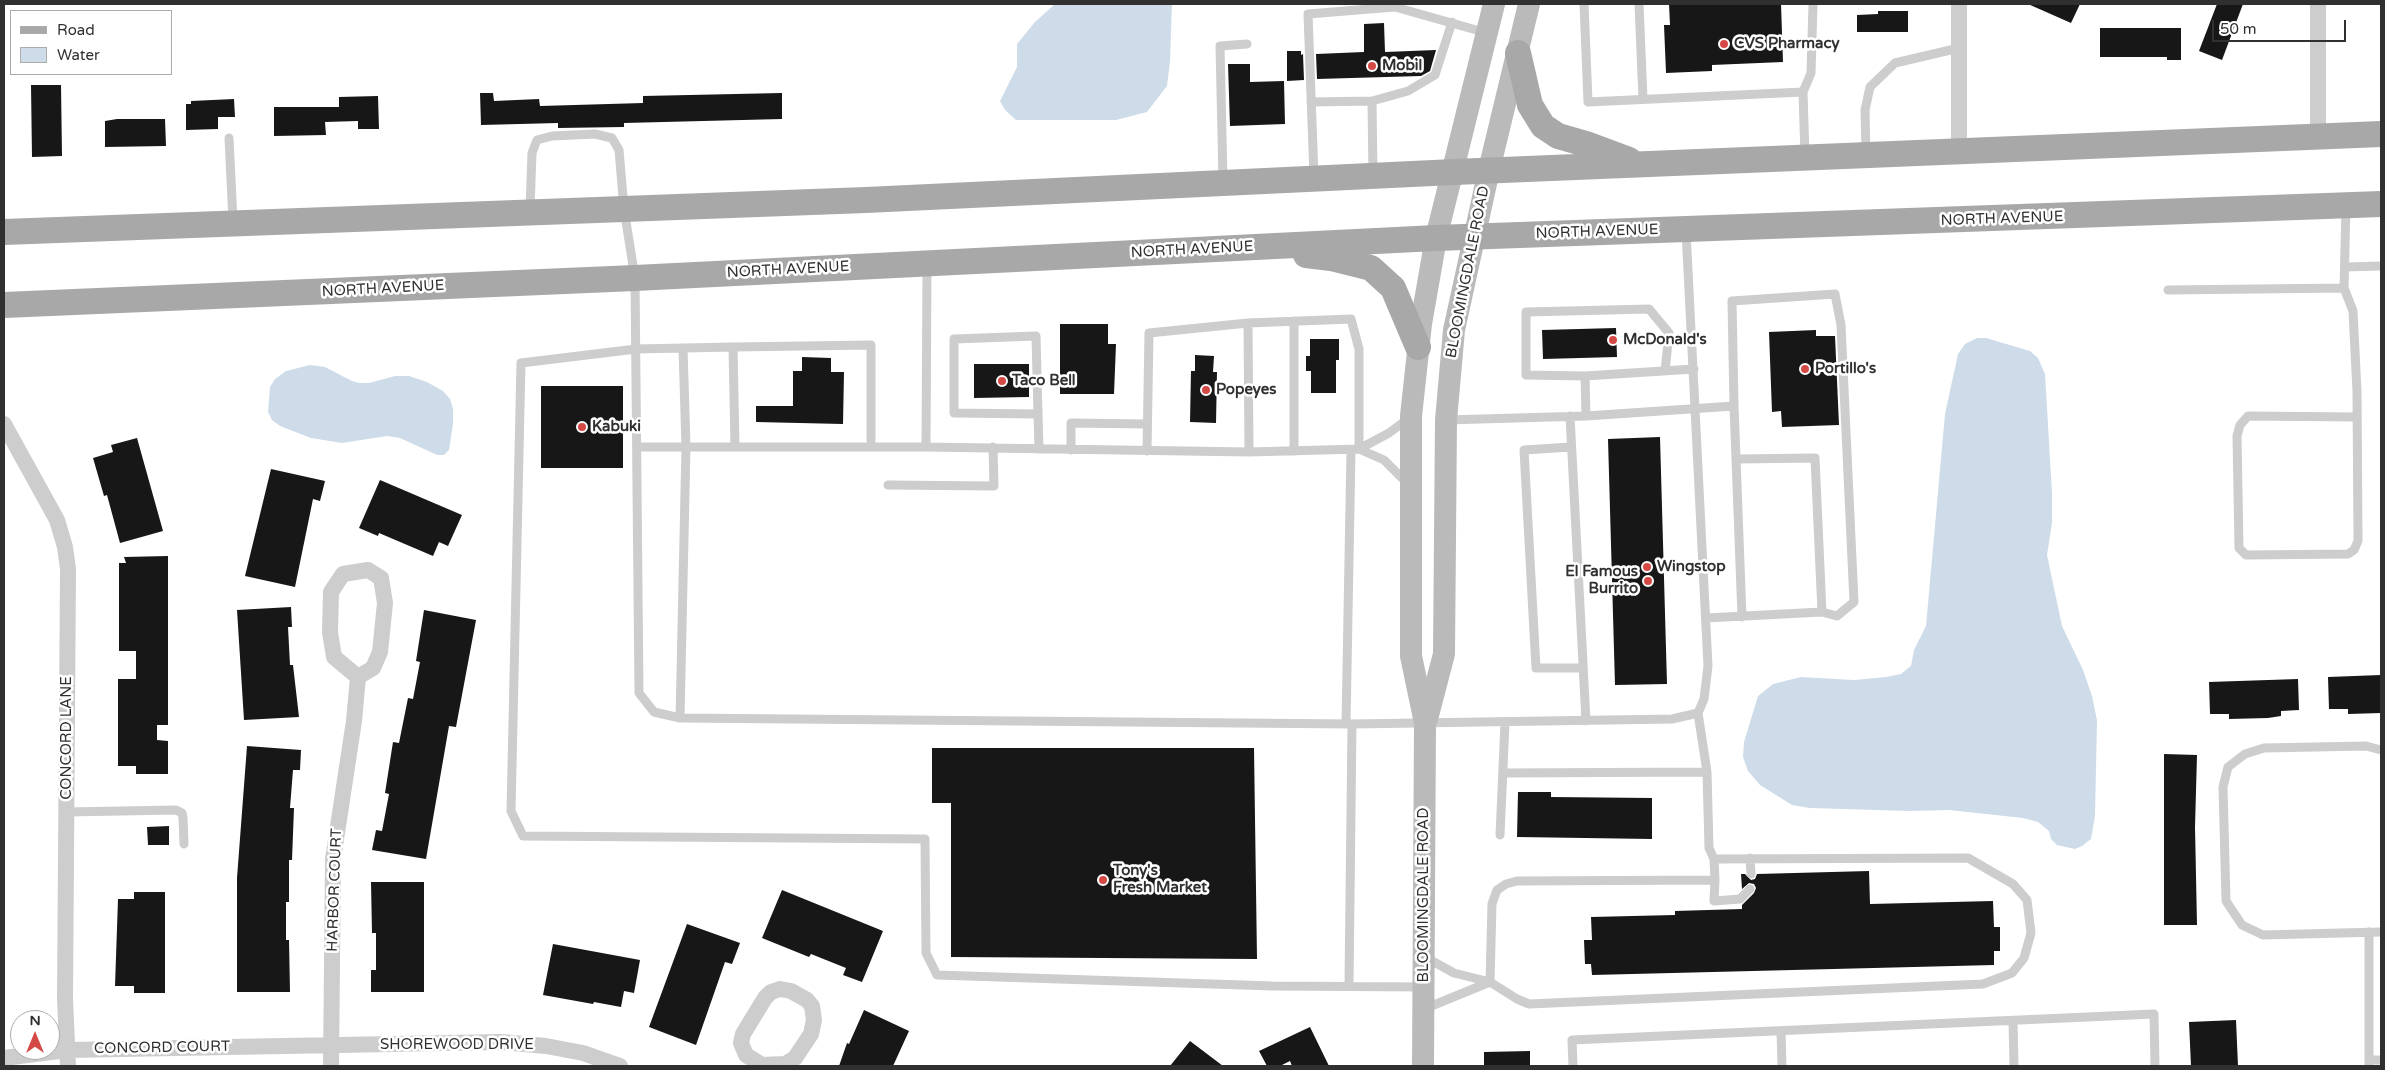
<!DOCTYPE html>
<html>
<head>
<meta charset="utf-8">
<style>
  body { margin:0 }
  #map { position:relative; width:2385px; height:1070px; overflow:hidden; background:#fff; font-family:"Varela Round",sans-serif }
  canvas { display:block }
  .frame { position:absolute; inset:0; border:5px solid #303030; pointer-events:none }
  .legend { position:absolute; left:10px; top:10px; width:162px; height:65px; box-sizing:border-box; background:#fff; border:1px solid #acacac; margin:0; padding:6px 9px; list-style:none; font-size:15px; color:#303030 }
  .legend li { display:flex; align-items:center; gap:10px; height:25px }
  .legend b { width:25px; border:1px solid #acacac }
  .north { position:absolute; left:10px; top:1010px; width:50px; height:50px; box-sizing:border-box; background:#fff; border:1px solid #acacac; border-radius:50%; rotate:0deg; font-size:14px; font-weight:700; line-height:20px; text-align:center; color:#303030 }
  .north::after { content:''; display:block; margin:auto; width:18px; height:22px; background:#d44945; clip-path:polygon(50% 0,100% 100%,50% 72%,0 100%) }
  .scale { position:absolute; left:2212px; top:20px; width:134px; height:22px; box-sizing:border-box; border:2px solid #303030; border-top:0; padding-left:6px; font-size:15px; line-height:18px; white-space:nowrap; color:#303030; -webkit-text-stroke:4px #fff; paint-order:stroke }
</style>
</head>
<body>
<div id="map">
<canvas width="2385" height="1070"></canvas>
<div class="frame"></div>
<ul class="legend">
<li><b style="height:6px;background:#a8a8a8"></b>Road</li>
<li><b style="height:14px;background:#cedce9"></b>Water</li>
</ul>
<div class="north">N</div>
<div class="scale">50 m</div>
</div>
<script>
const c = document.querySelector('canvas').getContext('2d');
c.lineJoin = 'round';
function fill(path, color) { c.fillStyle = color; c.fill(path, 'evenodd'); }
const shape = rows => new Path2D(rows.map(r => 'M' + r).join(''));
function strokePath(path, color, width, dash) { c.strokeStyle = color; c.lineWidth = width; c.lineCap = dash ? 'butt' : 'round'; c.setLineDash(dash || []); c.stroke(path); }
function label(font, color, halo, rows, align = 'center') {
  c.font = font + ' "Varela Round",sans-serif'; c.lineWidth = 5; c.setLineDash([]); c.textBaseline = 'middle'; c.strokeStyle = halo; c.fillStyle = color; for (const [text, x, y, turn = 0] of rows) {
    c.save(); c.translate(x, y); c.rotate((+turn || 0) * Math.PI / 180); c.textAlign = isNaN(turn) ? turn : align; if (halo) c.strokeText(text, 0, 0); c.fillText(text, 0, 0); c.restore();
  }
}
fill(shape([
  [1055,4,1172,4,1170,61,1167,86,1147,112,1116,120,1016,120,1005,110,1000,101,1017,67,1017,44,1035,22],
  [1977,338,1986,338,2030,351,2038,358,2045,374,2052,493,2052,523,2047,555,2062,626,2083,670,2092,696,2097,720,2095,816,2091,839,2082,846,2075,849,2057,845,2051,839,2049,831,2038,822,2023,818,1949,810,1910,811,1810,808,1792,805,1760,785,1748,771,1743,757,1744,742,1758,696,1773,684,1801,677,1854,680,1886,677,1901,674,1911,666,1914,650,1926,626,1945,414,1958,354,1965,344],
  [310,365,325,367,352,381,359,383,369,383,395,376,409,376,427,382,443,391,450,399,453,409,453,424,449,450,444,455,437,455,400,438,387,436,342,443,311,438,280,426,272,420,268,412,270,387,275,379,286,371]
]), '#cedce9');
fill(shape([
  [1669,4,1781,4,1783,62,1712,65,1712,71,1666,73,1664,25,1670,25],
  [2028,4,2080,4,2071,23],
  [2217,4,2243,4,2222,60,2199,51],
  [1878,11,1908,11,1908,32,1857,32,1857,15,1878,14],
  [1384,23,1385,52,1436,50,1430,71,1421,76,1317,79,1316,54,1364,52,1364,24],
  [2100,28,2181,28,2181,60,2167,60,2167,57,2100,57],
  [1287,51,1301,51,1301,55,1303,54,1304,80,1287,81],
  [1228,64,1250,64,1250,82,1284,81,1285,124,1230,126],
  [31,85,61,85,62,156,32,157],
  [480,93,493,93,494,101,539,99,540,106,643,103,643,96,782,93,782,119,624,123,624,127,558,128,558,123,481,125],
  [378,96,379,129,358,129,358,121,325,122,326,135,274,136,274,107,339,107,339,97],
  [234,99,235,117,218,117,218,129,186,130,186,104,191,104,191,101],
  [117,119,165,119,166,146,105,147,105,121],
  [1060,324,1108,324,1108,344,1116,344,1114,394,1060,394],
  [1616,328,1617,357,1543,359,1542,330],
  [1816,330,1816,336,1835,336,1839,425,1782,427,1781,411,1772,412,1769,332],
  [1310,339,1339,339,1339,360,1336,360,1336,393,1311,393,1311,371,1306,371,1306,356,1310,356],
  [1195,355,1214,356,1213,372,1217,372,1216,423,1190,422,1191,371,1195,371],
  [802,357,831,358,831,372,844,372,843,424,756,422,756,406,793,406,793,371,802,371],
  [974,364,1029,364,1029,397,974,398],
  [541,386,623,386,623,468,541,468],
  [1660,437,1667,684,1615,685,1608,439],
  [137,438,163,531,120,543,107,495,104,496,93,458,113,452,111,445],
  [271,469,325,481,320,501,313,499,295,587,245,576],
  [380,480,462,515,448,546,439,542,433,556,379,533,378,536,359,528],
  [168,556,168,725,157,725,157,740,168,741,168,774,136,774,136,766,118,766,118,679,136,679,136,651,119,651,119,563,126,563,124,557],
  [291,607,292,627,288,627,290,665,293,665,299,717,244,720,237,610],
  [424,610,476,620,456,727,449,726,426,859,372,850,376,830,382,831,389,794,385,793,393,742,399,743,408,698,413,699,420,662,416,661],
  [2381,675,2381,713,2348,714,2348,709,2329,709,2328,677],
  [2298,679,2299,710,2281,711,2281,716,2268,718,2229,719,2229,714,2210,714,2209,682],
  [247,746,301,750,300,770,293,770,290,808,294,808,292,860,289,860,289,902,286,902,286,940,289,940,290,992,237,992,237,878],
  [932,748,1254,748,1257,959,951,957,951,803,932,803],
  [2164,754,2197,755,2195,827,2197,925,2164,925],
  [1518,792,1551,792,1551,797,1652,798,1652,839,1517,837],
  [169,826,169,845,148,845,147,827],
  [1869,871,1870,904,1993,901,1994,927,2000,927,2000,951,1994,951,1994,965,1592,975,1591,964,1585,964,1584,940,1592,940,1591,917,1675,915,1675,911,1742,909,1742,905,1754,893,1756,888,1754,884,1749,883,1742,889,1741,874,1745,874,1751,880,1755,879,1757,874],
  [371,882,424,882,424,992,371,992,371,970,376,970,376,933,372,933],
  [782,890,883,931,862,982,843,975,846,968,811,954,809,957,762,938],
  [134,892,165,892,165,993,134,993,134,986,115,986,118,899,134,899],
  [687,924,740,943,732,964,725,962,696,1045,649,1027],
  [553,944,640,960,634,993,624,991,621,1007,594,1002,593,1004,543,995],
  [864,1010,909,1031,893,1066,839,1066,847,1043,849,1044],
  [2236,1020,2238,1066,2191,1066,2189,1022],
  [1310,1027,1329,1066,1292,1066,1290,1061,1280,1066,1267,1066,1259,1051],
  [1190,1041,1223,1066,1170,1066],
  [1530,1051,1530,1066,1484,1066,1484,1052]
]), '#171717');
strokePath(shape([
  [1584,4,1588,102,1803,92],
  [1639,4,1643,99],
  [1372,101,1408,91,1435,75,1452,22],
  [1311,102,1372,101,1373,175],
  [229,138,233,221],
  [1866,153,1865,110,1870,87,1895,63,1959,48],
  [1805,157,1803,92,1811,73,1813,4],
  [1314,176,1308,14,1395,7,1487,33],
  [1223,180,1220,46,1247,44],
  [530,209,532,153,537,140,552,136,595,134,612,138,619,150,624,209,635,278,639,693,654,712,680,718,1352,724,1672,719,1698,713,1704,699,1708,666,1686,231],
  [927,265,926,447,1249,452,1359,449,1384,460,1407,483],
  [2345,267,2381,266],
  [2344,288,2353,311,2357,391,2358,541,2354,550,2348,554,2246,555,2239,548,2237,436,2240,425,2248,416,2357,417],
  [2168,290,2344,288,2346,206],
  [1294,321,1294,451],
  [1248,323,1249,452],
  [733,347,871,345,871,447],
  [1665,371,1669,333,1649,309,1526,312,1526,375,1585,376,1694,369],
  [1585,376,1586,416],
  [1734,406,1742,617],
  [1038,414,954,413,954,339,1036,336,1038,414,1039,449],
  [1570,416,1586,721],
  [1446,420,1586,416,1734,406,1732,301,1835,294,1841,325,1854,602,1837,616,1822,612,1706,618],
  [637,447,926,447],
  [735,447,733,347,636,349,521,363,511,811,523,836,925,839,926,953,937,975,1273,986,1424,987],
  [1571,447,1524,450,1536,668,1583,668],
  [1359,449,1389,433,1409,418],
  [1071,450,1071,423,1147,424],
  [1147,451,1149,333,1248,323,1351,319,1359,349,1359,449],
  [1736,459,1815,458,1822,612],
  [888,485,994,486,993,447],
  [680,718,686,447,683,348],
  [1346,724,1351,450],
  [2381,750,2366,746,2264,748,2245,754,2228,767,2223,787,2226,901,2242,925,2263,935,2381,932],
  [1503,773,1707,772],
  [66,812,176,810,182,813,183,818,184,844],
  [1500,835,1505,723],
  [1750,858,1751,874],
  [1715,880,1714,901,1740,899,1750,889],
  [1425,957,1454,973,1490,982,1517,999,1529,1004,1983,984,2012,973,2024,958,2031,933,2027,900,2013,884,1968,858,1714,859,1709,848,1707,772,1698,713],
  [1490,982,1492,904,1497,890,1506,884,1517,881,1715,880,1714,859],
  [1349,985,1352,724],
  [1424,1009,1490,982],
  [2013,1021,2014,1066],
  [1781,1031,1782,1066],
  [2369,1060,2381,1060],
  [1573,1066,1572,1040,2154,1014,2155,1066],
  [2369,1066,2369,932]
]), '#cdcdcd', 9);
strokePath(shape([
  [2318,4,2318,137],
  [1959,151,1959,4],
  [4,424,57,520,65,547,68,569,65,999,68,1066],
  [368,570,381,578,385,603,380,652,373,668,358,677,334,657,330,632,331,592,343,574,368,570],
  [780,989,791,991,807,1000,812,1006,814,1020,811,1034,795,1058,785,1064,762,1065,746,1055,741,1043,743,1034,765,998,771,992,780,989],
  [4,1058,67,1050,501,1042,546,1046,583,1053,620,1066],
  [331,1066,333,859,354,721,358,677]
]), '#cdcdcd', 16);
strokePath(shape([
  [1427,719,1444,654,1446,420,1454,330,1489,170,1529,4],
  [1423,1066,1425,723,1411,656,1411,416,1421,324,1436,238,1494,4]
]), '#bababa', 22);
strokePath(shape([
  [1518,53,1530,105,1543,126,1558,136,1586,144,1629,160],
  [4,232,866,200,1454,172,2381,134],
  [1306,255,1331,258,1371,268,1393,288,1418,347],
  [4,305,635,278,1436,238,2381,204]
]), '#a8a8a8', 26);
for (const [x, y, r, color] of [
  [1724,44,5,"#d44945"],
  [1372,66,5,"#d44945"],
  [1613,340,5,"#d44945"],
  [1805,369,5,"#d44945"],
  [1002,381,5,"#d44945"],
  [1206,390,5,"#d44945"],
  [582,427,5,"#d44945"],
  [1647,567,5,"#d44945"],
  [1648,581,5,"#d44945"],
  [1103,880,5,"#d44945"]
]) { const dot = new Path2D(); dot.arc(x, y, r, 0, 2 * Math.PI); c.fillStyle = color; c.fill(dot); strokePath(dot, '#fff', 2); }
label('bold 15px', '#303030', '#fff', [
  ["CVS Pharmacy",1734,44],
  ["Mobil",1382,66],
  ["McDonald's",1623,340],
  ["Portillo's",1815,369],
  ["Taco Bell",1012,381],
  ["Popeyes",1216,390],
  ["Kabuki",592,427],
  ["Wingstop",1657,567],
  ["El Famous",1638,572,"right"],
  ["Burrito",1638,589,"right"],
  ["Tony's",1113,871],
  ["Fresh Market",1113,888]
], 'left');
label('15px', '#303030', '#fff', [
  ["NORTH AVENUE",2002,219,-2],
  ["NORTH AVENUE",1597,232,-2],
  ["NORTH AVENUE",1192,250,-3],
  ["NORTH AVENUE",788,270,-3],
  ["BLOOMINGDALE ROAD",1468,272,-79],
  ["NORTH AVENUE",383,289,-3],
  ["CONCORD LANE",67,738,-90],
  ["HARBOR COURT",335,890,-88],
  ["BLOOMINGDALE ROAD",1424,895,-90],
  ["SHOREWOOD DRIVE",457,1045],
  ["CONCORD COURT",162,1048,-1]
]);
</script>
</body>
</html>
